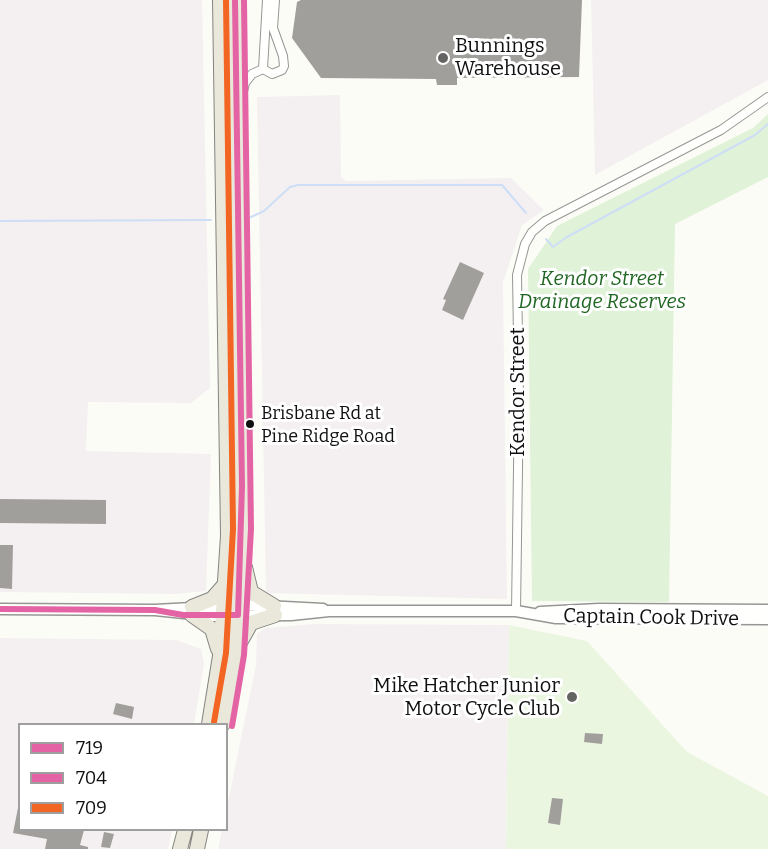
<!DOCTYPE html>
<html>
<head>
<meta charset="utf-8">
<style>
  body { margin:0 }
  #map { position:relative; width:768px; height:849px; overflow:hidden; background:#fcfcf7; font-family:Bitter,serif }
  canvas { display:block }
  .legend { position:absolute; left:18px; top:723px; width:210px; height:108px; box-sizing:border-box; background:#fff; border:2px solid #9f9f9f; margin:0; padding:8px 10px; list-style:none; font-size:18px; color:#101010 }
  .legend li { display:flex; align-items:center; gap:12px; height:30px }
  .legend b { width:30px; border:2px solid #9f9f9f }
</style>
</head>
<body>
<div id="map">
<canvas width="768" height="849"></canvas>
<ul class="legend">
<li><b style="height:8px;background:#e463a4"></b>719</li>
<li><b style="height:8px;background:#e463a4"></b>704</li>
<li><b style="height:8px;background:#f26522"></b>709</li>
</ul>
</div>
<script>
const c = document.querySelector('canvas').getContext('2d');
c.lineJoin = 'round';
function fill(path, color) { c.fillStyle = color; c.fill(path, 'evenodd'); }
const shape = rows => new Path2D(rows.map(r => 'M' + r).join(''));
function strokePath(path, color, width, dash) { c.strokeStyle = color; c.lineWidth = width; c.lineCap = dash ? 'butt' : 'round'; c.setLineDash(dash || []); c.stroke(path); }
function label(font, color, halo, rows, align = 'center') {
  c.font = font + ' Bitter,serif'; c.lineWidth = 6; c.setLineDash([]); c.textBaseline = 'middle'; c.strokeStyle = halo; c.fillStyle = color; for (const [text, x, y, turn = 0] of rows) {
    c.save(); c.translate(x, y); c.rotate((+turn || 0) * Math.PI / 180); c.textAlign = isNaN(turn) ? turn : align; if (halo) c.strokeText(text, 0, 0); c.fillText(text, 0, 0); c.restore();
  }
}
fill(shape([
  [0,0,202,0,210,388,191,403,88,402,86,451,211,454,206,591,175,594,0,592],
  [591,0,768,0,768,80,595,175],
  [340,95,341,177,346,181,511,178,544,210,522,225,503,282,507,599,266,593,257,97],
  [314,624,509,625,506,849,218,849,222,830,226,830,227,807,256,665,257,634,265,628],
  [0,638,176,640,201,649,204,664,194,724,20,724,20,830,172,830,168,849,0,849]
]), '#f4f0f2');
fill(shape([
  [768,114,768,177,675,224,669,602,532,601,528,269,557,226,753,128]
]), '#e0f2d8');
fill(shape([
  [509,625,587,641,687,752,768,796,768,849,506,849]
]), '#ebf6e1');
strokePath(shape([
  [251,217,264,211,290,187,298,185,502,185,526,213],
  [0,221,211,220],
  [546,239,553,247,567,237,755,135,768,124]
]), '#cedef6', 2);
fill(shape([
  [301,0,582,0,579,77,457,78,457,85,437,85,436,79,321,78,292,38,297,2],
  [460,262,484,273,463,320,442,310,446,300,443,299],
  [0,499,106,500,106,524,0,523],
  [0,545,13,545,12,589,0,588],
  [116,703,134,707,132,719,113,714],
  [585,733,603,734,602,744,584,742],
  [552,798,563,799,560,825,548,823],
  [18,808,20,830,84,830,80,845,88,847,88,849,45,849,47,839,13,833],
  [104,832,114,834,110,848,101,847]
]), '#a09f9c');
const minor = shape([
  [263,69,267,0],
  [241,100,245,83,252,74,263,69,272,74,282,70,284,66,283,56,273,28,275,0],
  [516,611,519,397,517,275,525,244,532,232,545,221,721,130,768,97]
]);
const tertiary = shape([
  [0,609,155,610,247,605,323,609],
  [155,610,213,616,291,615,329,611,516,611,556,618,768,619],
  [540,612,599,609,768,610]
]);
const trunk = shape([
  [245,567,251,592,274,606],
  [192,607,212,599,226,583],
  [192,615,212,629,218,649],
  [238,646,251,623,275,615],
  [209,724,220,656,228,536,220,0],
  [223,724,235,654,242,529,235,0],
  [180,849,185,830],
  [197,849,201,830]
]);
strokePath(minor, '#969694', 10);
strokePath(tertiary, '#969694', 13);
strokePath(trunk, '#848481', 16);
strokePath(minor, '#fffffe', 8);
strokePath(tertiary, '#fffffe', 10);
strokePath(trunk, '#eae8da', 14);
strokePath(shape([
  [0,609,155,610,183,615,238,615,242,486,235,0]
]), '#e463a4', 6);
strokePath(shape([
  [232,726,244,655,251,529,244,0]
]), '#e463a4', 6);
strokePath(shape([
  [214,722,226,653,233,529,226,0]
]), '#f26522', 6);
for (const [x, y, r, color] of [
  [443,58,6,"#636361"],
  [250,424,5,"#101010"],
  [572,697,6,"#636361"]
]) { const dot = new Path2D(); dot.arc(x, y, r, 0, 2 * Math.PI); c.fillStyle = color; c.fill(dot); strokePath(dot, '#fff', 2); }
label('18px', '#101010', '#fff', [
  ["Brisbane Rd at",261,414],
  ["Pine Ridge Road",261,437]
], 'left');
label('20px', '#101010', '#fff', [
  ["Bunnings",455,46],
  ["Warehouse",455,69],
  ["Mike Hatcher Junior",560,686,"right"],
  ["Motor Cycle Club",560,709,"right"]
], 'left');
label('italic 20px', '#216723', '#fff', [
  ["Kendor Street",602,279],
  ["Drainage Reserves",602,302]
]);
label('20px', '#101010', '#fff', [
  ["Kendor Street",518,392,-90],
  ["Captain Cook Drive",651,618,1]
]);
</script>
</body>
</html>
